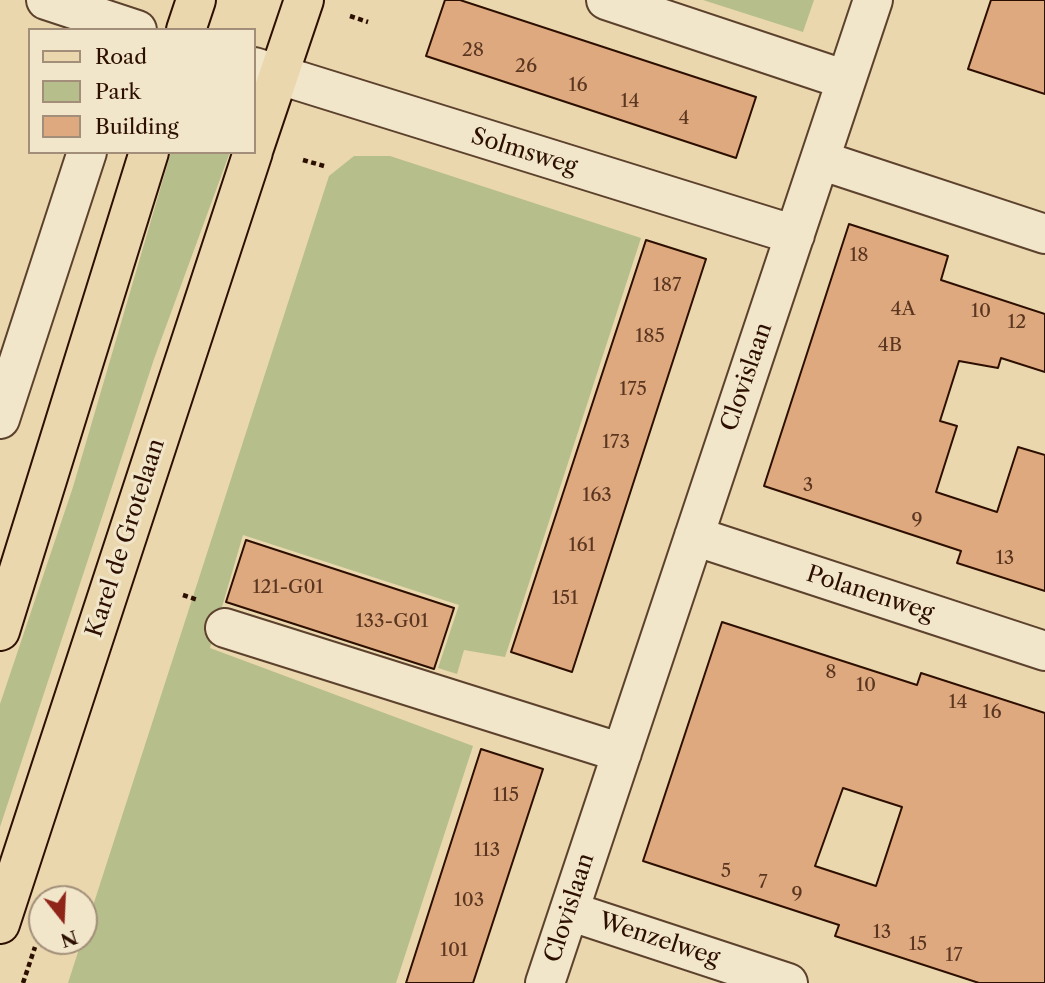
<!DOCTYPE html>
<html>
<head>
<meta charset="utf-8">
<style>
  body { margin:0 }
  #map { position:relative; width:1045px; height:983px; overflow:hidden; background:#ead7ae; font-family:"Libre Caslon Text",serif }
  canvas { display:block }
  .legend { position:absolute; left:28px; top:28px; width:228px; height:126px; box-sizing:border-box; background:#f1e5ca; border:2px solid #a38f79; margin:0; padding:9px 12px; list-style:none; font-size:21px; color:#2d0f00 }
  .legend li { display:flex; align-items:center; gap:14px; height:35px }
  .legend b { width:35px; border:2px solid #a38f79 }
  .north { position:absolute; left:28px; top:885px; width:70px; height:70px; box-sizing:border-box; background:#f1e5ca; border:2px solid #a38f79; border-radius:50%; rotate:162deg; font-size:19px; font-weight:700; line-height:28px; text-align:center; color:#2d0f00 }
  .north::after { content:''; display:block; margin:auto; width:24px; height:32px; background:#8f2418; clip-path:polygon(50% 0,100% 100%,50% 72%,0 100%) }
</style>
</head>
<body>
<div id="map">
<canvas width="1045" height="983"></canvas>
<ul class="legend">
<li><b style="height:9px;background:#ead7ae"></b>Road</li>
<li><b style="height:19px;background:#b6be8b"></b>Park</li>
<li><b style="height:19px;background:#dfa97f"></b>Building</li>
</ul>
<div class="north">N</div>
</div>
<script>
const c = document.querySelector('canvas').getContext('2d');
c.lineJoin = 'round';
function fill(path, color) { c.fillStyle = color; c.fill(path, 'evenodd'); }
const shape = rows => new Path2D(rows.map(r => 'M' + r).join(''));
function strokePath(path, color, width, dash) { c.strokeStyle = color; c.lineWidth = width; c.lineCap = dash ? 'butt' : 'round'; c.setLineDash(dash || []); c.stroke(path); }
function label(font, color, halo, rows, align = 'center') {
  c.font = font + ' "Libre Caslon Text",serif'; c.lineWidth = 6; c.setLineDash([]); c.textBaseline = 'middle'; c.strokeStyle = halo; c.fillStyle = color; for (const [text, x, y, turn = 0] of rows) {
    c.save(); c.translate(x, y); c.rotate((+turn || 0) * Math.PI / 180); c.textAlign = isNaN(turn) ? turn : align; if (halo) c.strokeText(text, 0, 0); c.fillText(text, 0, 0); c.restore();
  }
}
fill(shape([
  [703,0,814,0,803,32],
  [171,152,230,152,154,359,0,827,0,704,73,487],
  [354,156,390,156,641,238,505,657,464,650,457,674,438,668,459,605,243,535,210,648,473,746,396,983,68,983,329,176]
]), '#b6be8b');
const building = shape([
  [445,0,460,0,756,97,736,158,426,56,445,0],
  [991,0,1045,0,1045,94,968,69,991,0],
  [849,224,948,256,941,280,1045,314,1045,372,1001,358,998,368,959,361,940,421,957,426,936,492,997,512,1018,447,1045,455,1045,591,957,563,961,551,764,486,849,224],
  [646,240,706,259,572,672,511,652,646,240],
  [246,540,454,608,434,669,226,602,246,540],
  [722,622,917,685,921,673,1045,713,1045,983,979,983,835,936,839,925,643,861,722,622],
  [843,788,902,807,876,886,815,866,843,788],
  [481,749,543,769,473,983,406,983,481,749]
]);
fill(building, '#dfa97f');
strokePath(building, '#2d0f00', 2);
const minor = shape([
  [46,0,137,30],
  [606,0,846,80],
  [254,67,795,235],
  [820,160,1045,234],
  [0,419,87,152],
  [694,536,1045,651],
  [225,628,622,753],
  [569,911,788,983],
  [545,983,873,0]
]);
const major = shape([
  [186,30,196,0],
  [254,148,304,0],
  [0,631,149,152],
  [0,924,253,152]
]);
strokePath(minor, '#5c412c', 42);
strokePath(major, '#2d0f00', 42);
strokePath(shape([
  [350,16,368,22],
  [303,160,324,166],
  [183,595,198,600],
  [23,983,35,947]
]), '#2d0f00', 4.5, [5, 3.5]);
strokePath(minor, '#f1e5ca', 38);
strokePath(major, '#ead7ae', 38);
label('19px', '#5a3620', null, [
  ["28",473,51],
  ["26",526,67],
  ["16",578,86],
  ["14",630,102],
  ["4",684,119],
  ["18",859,256],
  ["187",667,286],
  ["4A",903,310],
  ["10",981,312],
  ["12",1017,323],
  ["185",650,337],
  ["4B",890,346],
  ["175",633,390],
  ["173",616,443],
  ["3",808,486],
  ["163",597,496],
  ["9",917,521],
  ["161",582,546],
  ["13",1005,559],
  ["121-G01",288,588],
  ["151",565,599],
  ["133-G01",392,622],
  ["8",831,673],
  ["10",866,686],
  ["14",958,703],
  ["16",992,713],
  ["115",506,796],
  ["113",487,851],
  ["5",726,872],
  ["7",763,883],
  ["9",797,895],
  ["103",469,901],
  ["13",882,933],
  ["15",918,945],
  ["101",454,951],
  ["17",954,956]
]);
label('23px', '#2d0f00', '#f1e5ca', [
  ["Solmsweg",524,152,17],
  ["Clovislaan",747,377,-71],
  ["Karel de Grotelaan",126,538,-72],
  ["Polanenweg",870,594,18],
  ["Clovislaan",570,908,-72],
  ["Wenzelweg",659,940,18]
]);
</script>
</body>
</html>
